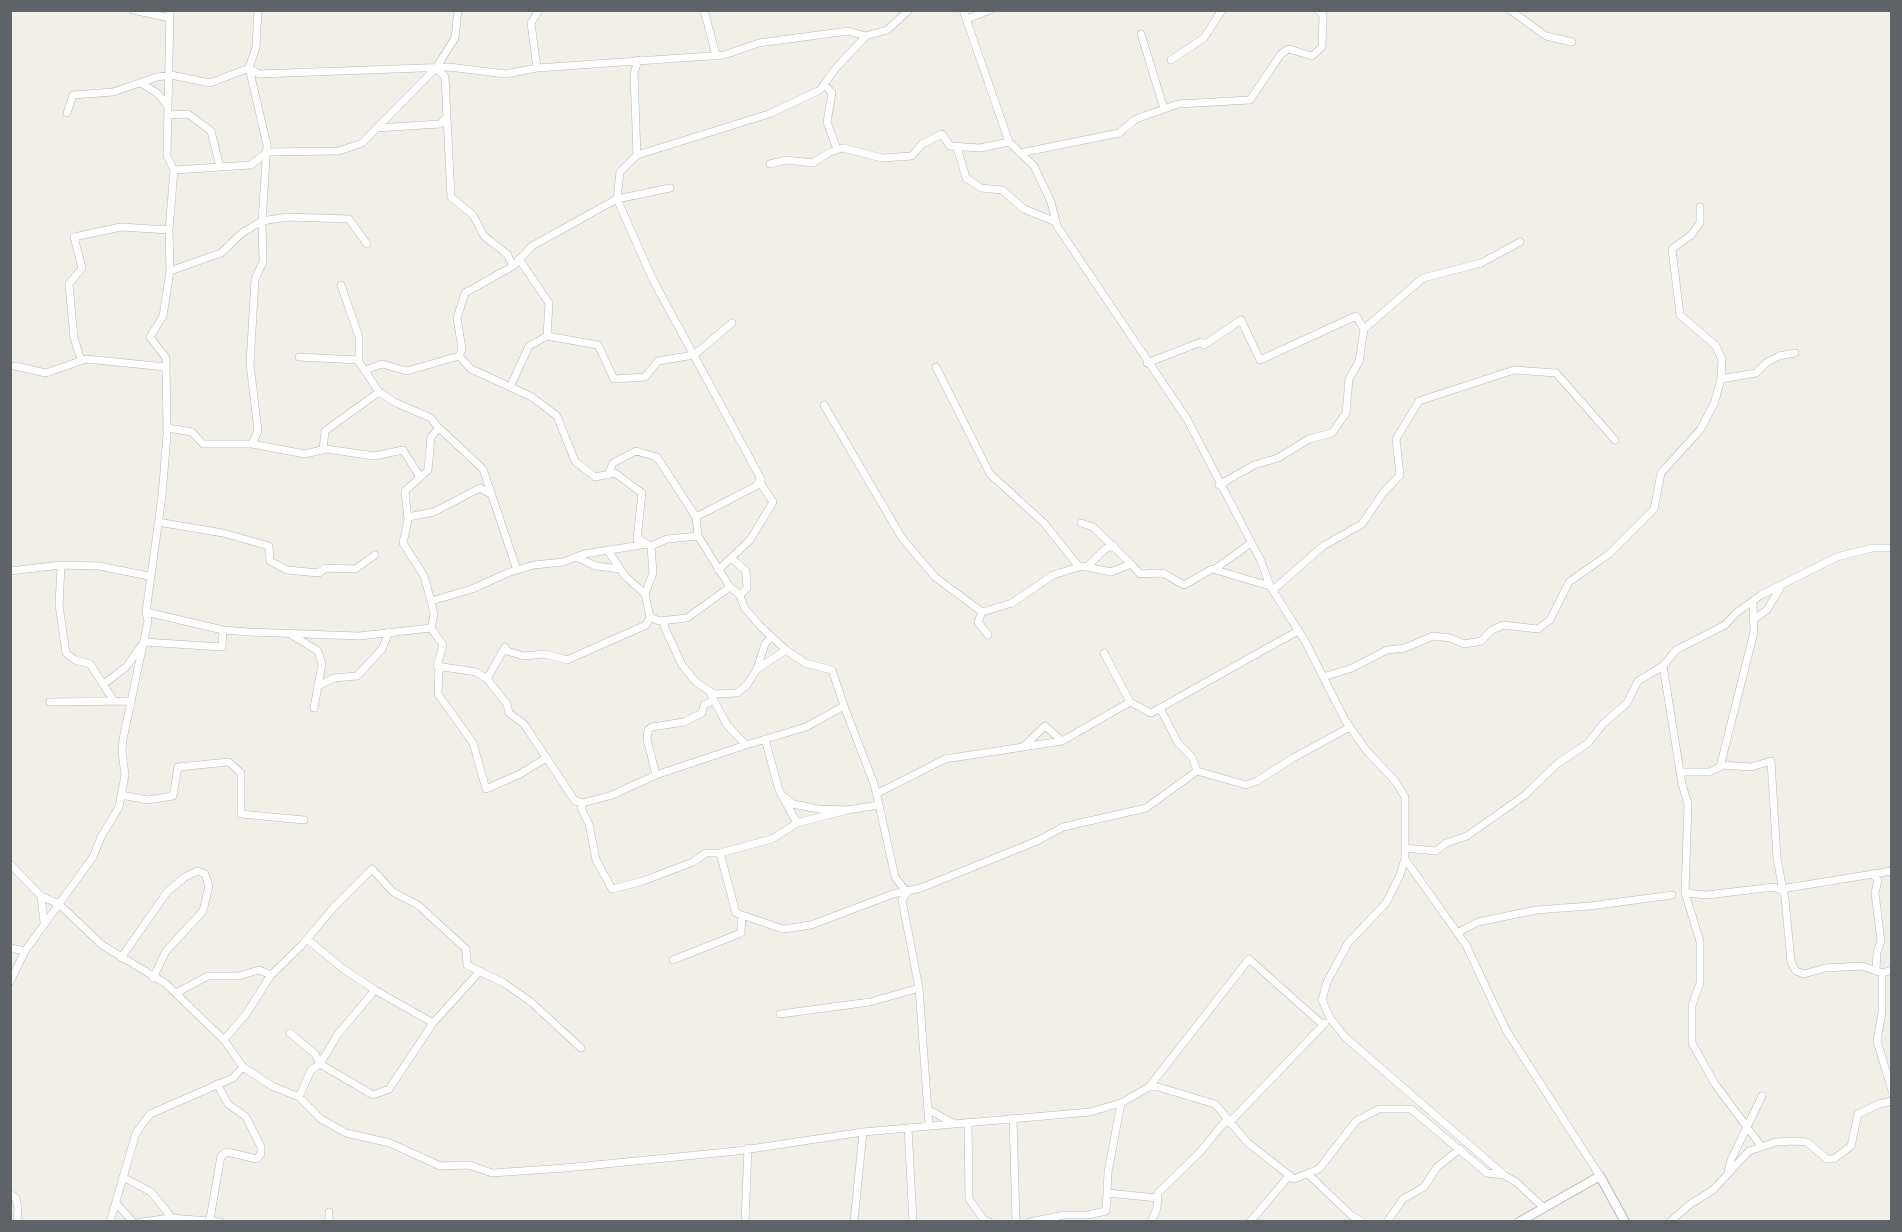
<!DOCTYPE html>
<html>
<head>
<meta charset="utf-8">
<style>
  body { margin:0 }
  #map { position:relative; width:1902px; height:1232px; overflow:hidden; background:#f1efe8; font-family:Mulish,sans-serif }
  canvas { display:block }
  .frame { position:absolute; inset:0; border:12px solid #5f6368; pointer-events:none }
</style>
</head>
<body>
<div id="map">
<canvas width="1902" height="1232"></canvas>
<div class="frame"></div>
</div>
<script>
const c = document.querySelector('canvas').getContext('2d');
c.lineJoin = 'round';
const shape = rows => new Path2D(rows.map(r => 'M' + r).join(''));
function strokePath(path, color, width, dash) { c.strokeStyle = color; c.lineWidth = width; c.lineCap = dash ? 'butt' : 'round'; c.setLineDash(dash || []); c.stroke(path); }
const minor = shape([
  [133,10,170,18],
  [704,10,716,55],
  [963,10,1009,142,1034,166,1051,202,1057,226,1187,419,1261,561,1270,586,1305,641,1345,720,1366,750,1395,781,1405,797,1405,859,1400,875,1386,903,1348,943,1327,982,1322,1000,1330,1018,1345,1037,1504,1175],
  [1510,10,1546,36,1572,42],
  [967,19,990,10],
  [1141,34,1164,109],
  [1171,60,1204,38,1222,10],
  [436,68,445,77,451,197,473,215,484,236,507,254,513,266],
  [537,68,531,23,539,10],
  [141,83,157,93,168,106],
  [824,84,832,93,827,122,837,149],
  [67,113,73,95,113,92,157,77,171,75,210,83,249,68,259,74,449,67,505,74,537,68,724,55,759,43,848,31,866,36,887,30,909,10],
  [168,115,188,114,211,131,220,167],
  [377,128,440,124,445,119],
  [957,147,966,178,981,188,1002,190,1024,209,1056,222],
  [1020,153,1119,133,1136,119,1178,104,1250,100,1281,54,1289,49,1312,56,1322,47,1323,15,1318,10],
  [637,155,634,74,638,60],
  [770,164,786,160,813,163,830,152,843,148,882,158,912,156,922,144,942,134,950,146,980,148,1009,142],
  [174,170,251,165,267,152,339,151,362,143,436,68,455,38,458,10],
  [1700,207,1700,223,1691,235,1672,249,1680,315,1716,346,1722,360,1721,379],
  [170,271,221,253,242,233,262,221,287,217,349,219,367,244],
  [341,285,359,337,359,362,379,392,394,402,431,418,437,426,483,469,517,570],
  [547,336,598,345,614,379,645,377,658,361,694,355,732,323],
  [459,356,462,349,457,318,465,293,513,266,532,246,617,199,670,188],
  [299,357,359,360],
  [81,360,74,338,69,284,82,268,74,237,121,227,169,230],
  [1147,363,1201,342,1204,345,1241,320,1260,360,1356,316,1364,329],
  [15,366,46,373,86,359,166,367],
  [936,367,990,474,1044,523,1079,567],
  [365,370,382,364,407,371,459,356,471,369,532,397,557,416,575,461,595,477,615,473,642,493,637,539,647,544],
  [510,387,529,346,547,336,549,303,519,259],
  [824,405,902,538,935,577,982,612,1012,603,1053,575,1082,566,1111,572,1131,564,1140,574,1163,573,1184,585,1212,569,1270,586],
  [167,428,192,432,203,444,252,444,305,454,326,449,374,456,403,450,420,477],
  [252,444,258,431,250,364,255,279,263,262,262,221,267,145,249,68,256,47,258,10],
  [323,450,325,431,379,392],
  [608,475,613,463,636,451,657,457,696,517,698,536],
  [1219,485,1254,465,1278,458,1309,439,1332,433,1346,413,1349,379,1359,362,1364,329,1423,278,1481,263,1520,242],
  [408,517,434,512,480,488,489,493],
  [696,517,756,486,761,479,653,280,617,199,620,172,637,155,769,114,820,90,836,68,866,36],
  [158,522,223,533,269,546,270,561,287,570,319,573,325,568,355,569,375,555],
  [1081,523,1093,527,1131,564],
  [576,557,596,566,620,569],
  [731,558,750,540,773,502,759,481],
  [61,565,59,605,66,653,75,660,90,664,114,701],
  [1087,567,1105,549,1114,546],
  [1215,569,1251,543],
  [718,570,731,558,746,571,747,588,740,595,730,587],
  [10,571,61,565,99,566,149,576],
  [1273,590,1323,546,1362,524,1383,493,1400,475,1396,439,1419,401,1514,370,1556,373,1615,440],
  [645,594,650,617,659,621,687,618,730,587,698,536,667,539,651,546],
  [431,601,424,576,403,543,408,520,405,491,428,470,431,437,439,428],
  [146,612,162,496,167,434,166,358,150,337,163,316,170,271,169,230,174,170,167,156,170,10],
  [982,612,978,622,988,635],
  [666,620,664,626,682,665,696,682,714,694,737,693,747,685,757,669,786,650],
  [1753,620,1767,610,1780,588],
  [431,628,443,645,437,666,476,672,487,679],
  [290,634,318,651,322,664,314,708],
  [505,647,487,679,507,704,509,713,524,724,575,801,583,803,612,795,656,775,746,745],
  [503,650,524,656,545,654,567,660,646,625,650,617],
  [1104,653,1130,702],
  [1663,666,1682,784,1688,804,1685,893,1700,941,1700,983,1692,1005,1692,1043,1715,1084,1761,1146],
  [439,667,438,694,473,743,486,789,520,774,546,758],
  [757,669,765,644,771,637],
  [1323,677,1352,668,1387,650,1405,648,1433,636,1450,638,1464,644,1481,641,1492,630,1503,625,1538,629,1550,620,1569,582,1609,554,1654,509,1661,473,1700,430,1714,404,1721,379,1756,373,1766,363,1779,356,1795,353],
  [104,684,127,666,144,642,222,647,223,630],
  [318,686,334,678,357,676,382,649,389,632],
  [709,691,727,725,746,745,806,727,844,706,832,670,805,663,786,650,760,626,744,607,740,595],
  [50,702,130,701],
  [844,706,874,784,879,805,847,810],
  [1062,741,1130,702,1151,713,1296,632],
  [1721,765,1751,767,1771,761,1777,858,1783,891,1787,888,1892,871],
  [1197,771,1246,785,1257,781,1293,758,1350,727],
  [1680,772,1709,772,1720,767,1754,632,1753,603],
  [656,775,647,739,648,730,652,727,684,722,702,713,704,705,714,700],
  [876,794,945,759,1023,747,1045,726,1062,741,1023,747],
  [121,795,148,800,173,796,178,767,229,762,241,773,241,814,304,820],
  [786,798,793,804,818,809,847,810,797,823],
  [583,803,581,808,589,824,596,860,612,889,643,881,693,862,706,853,720,853,772,839,797,823,779,790,765,739],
  [879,805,895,877,907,893,902,900,919,988,929,1126],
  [1405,848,1436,851,1446,843,1467,836,1525,795,1557,764,1588,743,1603,724,1627,703,1638,681,1663,666,1676,650,1725,625,1736,613,1761,595,1837,557,1872,548,1892,548],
  [720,853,736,913,783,929,811,925,893,894,921,888,1037,841,1063,827,1146,808,1197,771,1192,757,1178,743,1160,708],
  [1405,859,1466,945,1506,1030,1600,1176],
  [10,864,41,896,59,904,102,945,165,983,224,1040,243,1067,272,1086,299,1097,321,1119,346,1133,390,1143,440,1166,469,1165,492,1173,565,1168,737,1151,863,1132,1090,1112,1121,1103,1149,1087,1158,1087,1215,1104,1248,1143,1294,1179,1319,1169,1356,1121,1379,1109,1411,1109,1487,1173,1504,1175,1516,1182,1544,1208],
  [1873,874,1878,880,1875,893,1881,941,1877,952,1876,970],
  [1685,893,1707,895,1774,887,1783,891,1785,898,1791,962,1796,971,1804,974,1825,968,1862,966,1882,973,1892,970],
  [41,896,44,922],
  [1457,933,1478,922,1536,910,1590,906,1672,895],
  [307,939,342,968,375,990,338,1034,320,1064,373,1095,389,1089,433,1023,375,990],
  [10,948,25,951],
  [121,958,167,892,185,877,198,871,205,874,209,886,203,911,166,951,153,978],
  [673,960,741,933,742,915],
  [1882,973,1882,1012,1877,1041,1892,1091],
  [271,975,301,946,334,907,372,869,393,892,418,905,466,949,467,965,504,983,531,1002,581,1048],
  [10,982,25,951,93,857,101,837,119,807,125,775,122,752,123,739,148,621,146,612,223,630,249,632,359,636,431,628,434,615,431,601,472,589,510,572,534,565,563,562,584,554,647,544,651,546,653,573,645,594,625,576,608,551],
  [176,993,208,976,239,976,259,970,271,975,246,1014,224,1040],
  [780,1014,870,1002,919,988],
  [433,1023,480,971],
  [290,1033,315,1054,320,1064,311,1070,299,1097],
  [1149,1087,1249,959,1323,1025],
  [929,1110,953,1123],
  [1013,1118,1016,1222],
  [968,1122,969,1199,984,1220,989,1222],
  [1229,1123,1325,1023],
  [908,1128,913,1222],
  [1728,1172,1731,1160,1762,1096],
  [1308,1174,1351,1215,1362,1222],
  [123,1177,151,1192,172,1218],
  [1107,1193,1158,1198],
  [10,1194,16,1198,18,1208,17,1222],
  [116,1203,133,1222],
  [210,1219,221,1156,227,1152,257,1159,261,1154,261,1147,246,1117,228,1104,217,1084],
  [110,1222,136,1133,150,1114,233,1078,243,1067],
  [141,1222,171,1218,220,1222],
  [329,1222,329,1212],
  [745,1222,748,1148],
  [854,1222,863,1132],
  [1030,1222,1064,1215,1088,1215,1106,1211,1108,1172,1121,1103],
  [1151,1222,1157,1208,1158,1193,1201,1151,1227,1119],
  [1250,1222,1289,1176],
  [1387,1222,1403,1199,1424,1187,1437,1167,1460,1149],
  [1670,1222,1689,1205,1713,1190,1749,1151,1776,1142,1794,1141,1807,1142,1827,1159,1834,1159,1851,1146,1858,1114,1879,1104,1892,1101]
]);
const tertiary = shape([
  [1519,1222,1600,1176,1625,1222]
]);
strokePath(minor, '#b5b8bc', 8);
strokePath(tertiary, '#b5b8bc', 10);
strokePath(minor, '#fff', 7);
strokePath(tertiary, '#fff', 8);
</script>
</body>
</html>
